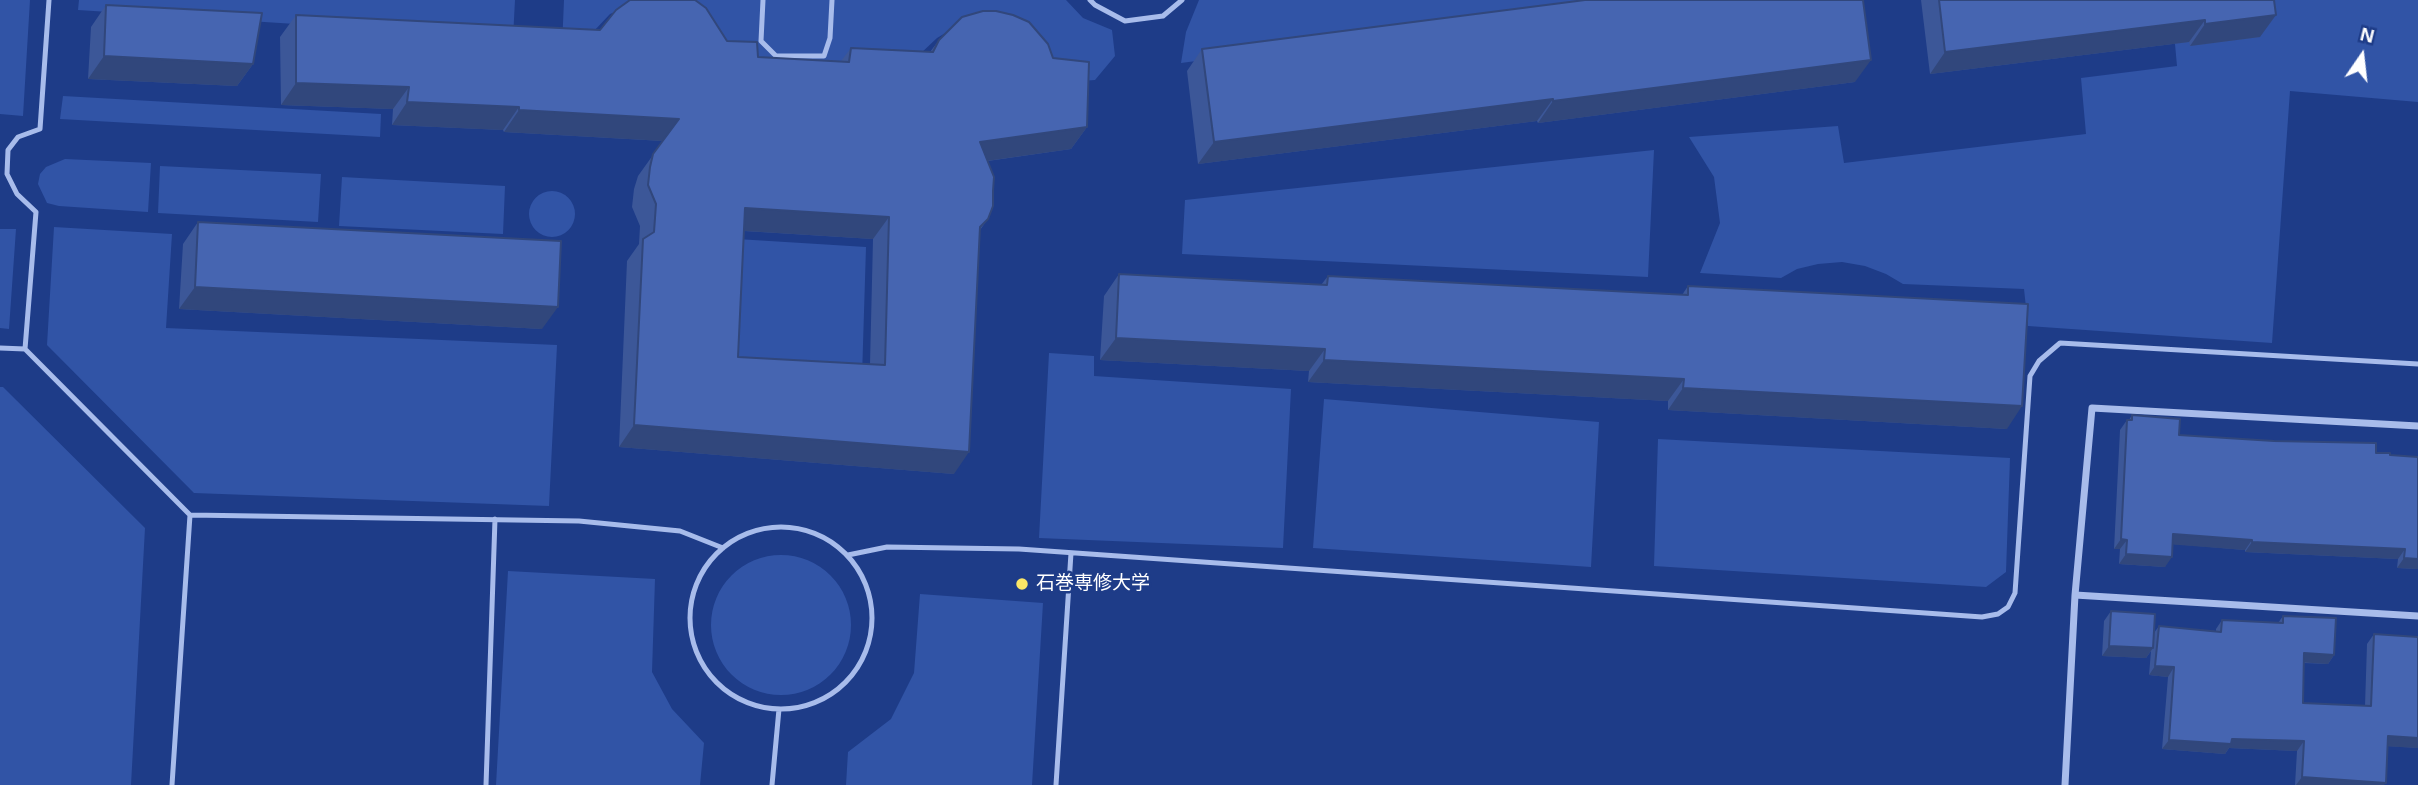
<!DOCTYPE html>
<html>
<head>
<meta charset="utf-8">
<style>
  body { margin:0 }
  #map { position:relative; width:2418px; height:785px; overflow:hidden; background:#1e3c88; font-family:Arial,sans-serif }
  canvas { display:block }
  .north { position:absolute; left:2327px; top:21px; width:70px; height:70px; -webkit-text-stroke:5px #1e3c88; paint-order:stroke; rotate:14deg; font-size:19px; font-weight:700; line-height:28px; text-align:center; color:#fff }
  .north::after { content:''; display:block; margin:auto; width:24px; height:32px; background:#fff; clip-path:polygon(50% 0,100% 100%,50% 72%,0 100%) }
</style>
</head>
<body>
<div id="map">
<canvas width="2418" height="785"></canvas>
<div class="north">N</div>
</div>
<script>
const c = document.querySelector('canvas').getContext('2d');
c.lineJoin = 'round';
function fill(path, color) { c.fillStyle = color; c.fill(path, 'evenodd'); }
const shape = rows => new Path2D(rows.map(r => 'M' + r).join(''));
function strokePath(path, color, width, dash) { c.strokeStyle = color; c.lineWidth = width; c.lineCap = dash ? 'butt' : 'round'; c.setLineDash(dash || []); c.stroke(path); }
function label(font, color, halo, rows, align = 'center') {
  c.font = font + ' Arial,"Noto Sans JP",sans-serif'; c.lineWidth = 5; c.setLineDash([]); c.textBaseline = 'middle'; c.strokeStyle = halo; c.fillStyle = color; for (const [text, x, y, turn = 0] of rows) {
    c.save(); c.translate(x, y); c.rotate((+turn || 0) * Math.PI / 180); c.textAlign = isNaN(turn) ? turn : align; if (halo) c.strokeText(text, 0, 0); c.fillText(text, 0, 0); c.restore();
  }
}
fill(shape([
  [0,0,30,0,23,116,0,114],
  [79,0,515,0,513,38,78,10],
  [564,0,1066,0,1083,18,1112,30,1115,56,1095,80,1067,82,952,29,937,38,919,55,914,68,721,63,630,6,610,14,593,32,562,47],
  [1199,0,1652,0,1181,63,1186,32],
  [2171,0,2418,0,2418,102,2290,91,2272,343,2028,326,2024,289,1903,284,1886,274,1865,266,1842,262,1818,264,1797,269,1781,278,1700,273,1720,223,1714,177,1689,137,1838,126,1844,163,2086,134,2081,78,2177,66],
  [63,96,381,114,380,137,60,119],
  [1654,150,1648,277,1182,254,1185,200],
  [65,159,151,163,148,212,59,206,47,203,38,184,40,174,46,167],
  [160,166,321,174,318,222,158,213],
  [342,177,505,186,503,234,339,226],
  '529 214a23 23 0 1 1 46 0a23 23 0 1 1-46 0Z',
  [54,227,172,234,166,328,557,345,549,506,194,493,47,345],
  [0,229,16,229,9,329,0,328],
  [737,239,866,247,862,377,732,371],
  [1049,353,1094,356,1094,376,1291,389,1283,548,1039,538],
  [0,387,3,387,145,528,131,785,0,785],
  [1324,399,1599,422,1591,567,1313,548],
  [1658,439,2010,458,2006,572,1986,587,1654,566],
  '711 625a70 70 0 1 1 140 0a70 70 0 1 1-140 0Z',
  [508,571,655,579,652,672,672,709,704,743,700,785,496,785],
  [920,594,1043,603,1032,785,846,785,848,752,891,719,914,673]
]), '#3154a6');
strokePath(shape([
  [763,0,761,41,776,56,824,56,830,38,832,0],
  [1090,0,1095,5,1125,21,1163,16,1182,0],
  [0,348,25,349,190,515,172,785],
  [25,349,36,212,17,194,7,174,8,150,18,137,40,129,49,0],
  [190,515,579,521,680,531,723,548],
  '690 618a91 91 0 1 1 182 0a91 91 0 1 1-182 0Z',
  [848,555,887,547,1019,549,1982,617,1998,614,2008,607,2015,593,2030,376,2039,361,2060,343,2418,364],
  [486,785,495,519],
  [772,785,779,709],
  [1056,785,1071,553]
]), '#a8bceb', 5);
strokePath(shape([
  [2075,595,2418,616],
  [2065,785,2075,595,2092,408,2418,426]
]), '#a8bceb', 7);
fill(shape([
  [1921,0,2274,0,2260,37,2190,46,2189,42,1930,74],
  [106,5,253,64,237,86,88,79,91,27],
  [296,15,727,41,758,57,841,61,851,48,930,52,939,40,1053,58,1087,127,1071,149,988,161,988,219,980,230,954,474,619,447,627,261,639,244,640,226,632,207,634,189,638,176,663,141,504,132,503,130,392,125,393,109,281,105,280,37],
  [744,231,873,239,870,364,738,357],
  [1202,49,1855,82,1538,123,1537,121,1198,164,1187,71],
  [198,222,542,329,179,309,183,244],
  [1119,274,1321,285,1328,276,1682,295,1688,286,2007,429,1668,410,1668,401,1308,382,1309,371,1100,360,1104,296],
  [2132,415,2179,435,2376,453,2390,455,2418,457,2418,569,2397,568,2398,559,2245,552,2245,550,2173,544,2165,567,2119,564,2120,549,2114,549,2120,430,2127,420,2129,420],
  [2111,611,2154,633,2159,626,2216,631,2216,629,2222,620,2278,623,2283,616,2334,655,2328,664,2304,663,2303,703,2365,706,2367,644,2374,634,2418,637,2418,748,2387,746,2384,785,2295,785,2297,751,2229,748,2225,754,2162,749,2168,677,2149,675,2151,651,2146,658,2102,656,2104,621]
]), '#3c5798');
fill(shape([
  [2276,15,2260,37,2190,46,2205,24],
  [2205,20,2189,42,1930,74,1945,52],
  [104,56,253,64,237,86,88,79],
  [1871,60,1855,82,1538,123,1553,101],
  [296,83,409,87,393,109,281,105],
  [1553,99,1537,121,1198,164,1214,142],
  [407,102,519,107,503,130,392,125],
  [519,110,679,119,664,141,504,132],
  [1087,127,1071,149,965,164,980,142],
  [745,208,889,217,873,239,730,230],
  [195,287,558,307,542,329,179,309],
  [1116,338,1325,349,1309,371,1100,360],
  [1324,360,1684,379,1668,401,1308,382],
  [1683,388,2022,406,2007,429,1668,410],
  [634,425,969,452,954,474,619,447],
  [2173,534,2252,540,2245,550,2166,544],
  [2121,539,2127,540,2120,549,2114,549],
  [2252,542,2405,549,2398,559,2245,552],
  [2126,554,2172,557,2165,567,2119,564],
  [2404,558,2418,559,2418,569,2397,568],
  [2109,646,2153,648,2146,658,2102,656],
  [2304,653,2334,655,2328,664,2297,662],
  [2155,666,2174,667,2168,677,2149,675],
  [2388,736,2418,738,2418,748,2381,746],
  [2232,739,2304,741,2297,751,2229,748,2225,754,2162,749,2169,740],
  [2302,777,2386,783,2384,785,2296,785]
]), '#31477c');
const building = shape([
  [630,0,695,0,706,8,727,41,757,42,758,57,849,62,851,48,933,52,939,40,962,17,983,11,996,11,1013,15,1029,22,1048,44,1053,58,1089,62,1087,127,980,142,994,177,993,191,993,206,988,219,980,227,969,452,634,425,643,239,654,232,656,204,648,185,650,167,653,154,679,119,519,110,519,107,407,102,409,87,296,83,296,15,600,30,616,10,630,0],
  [745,208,889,217,885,365,738,357,745,208],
  [1585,0,1863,0,1871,60,1553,101,1553,99,1214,142,1202,49,1585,0],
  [1939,0,2274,0,2276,15,2205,24,2205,20,1945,52,1939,0],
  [106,5,262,13,253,64,104,56,106,5],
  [198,222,561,241,558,307,195,287,198,222],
  [1119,274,1327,285,1328,276,1688,295,1688,286,2028,304,2022,406,1683,388,1684,379,1324,360,1325,349,1116,338,1119,274],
  [2132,415,2180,419,2179,435,2274,441,2376,443,2376,453,2390,453,2390,455,2418,457,2418,559,2404,558,2405,549,2252,542,2252,540,2173,534,2172,557,2126,554,2127,540,2121,539,2127,420,2132,420,2132,415],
  [2111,611,2155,614,2153,648,2109,646,2111,611],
  [2283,616,2336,618,2334,655,2304,653,2303,703,2371,706,2374,634,2418,637,2418,738,2388,736,2386,783,2302,777,2304,741,2232,739,2231,744,2169,740,2174,667,2155,666,2159,626,2221,632,2222,620,2283,623,2283,616]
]);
fill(building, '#4665b1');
strokePath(building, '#31477c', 2);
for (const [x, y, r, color] of [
  [1022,584,7,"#fbe667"]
]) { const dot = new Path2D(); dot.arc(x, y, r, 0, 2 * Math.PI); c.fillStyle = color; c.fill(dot); strokePath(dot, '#1e3c88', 2.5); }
label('19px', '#fff', '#1e3c88', [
  ["石巻専修大学",1036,584]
], 'left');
</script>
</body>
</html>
